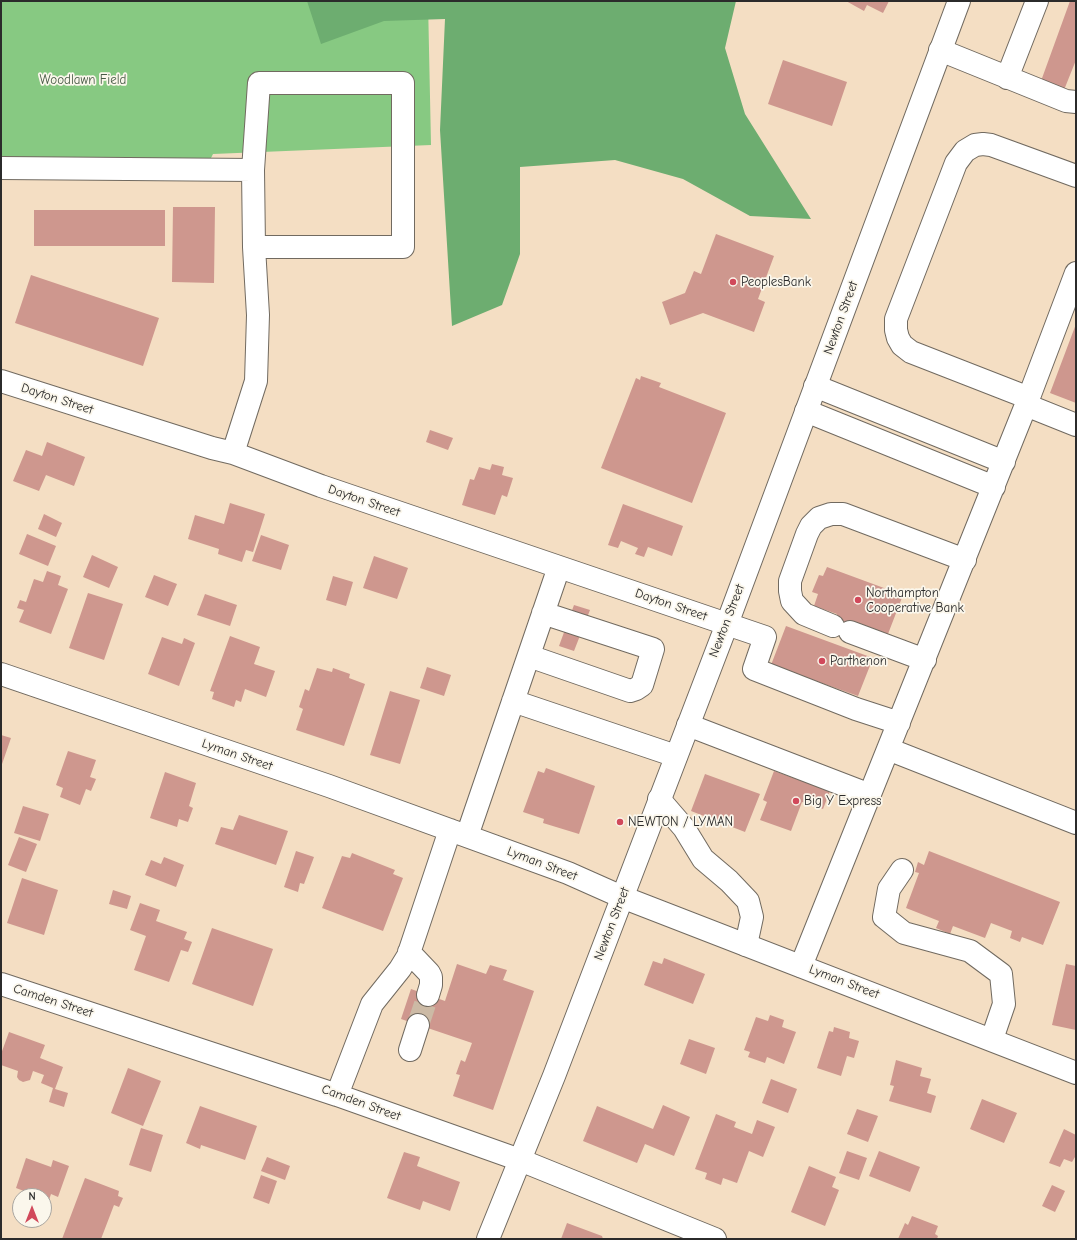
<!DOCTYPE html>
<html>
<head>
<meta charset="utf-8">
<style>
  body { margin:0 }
  #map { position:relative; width:1077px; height:1240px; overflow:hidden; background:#f4dec3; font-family:"Comic Neue",sans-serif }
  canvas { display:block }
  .frame { position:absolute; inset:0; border:2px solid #2b2b2b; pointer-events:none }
  .north { position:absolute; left:12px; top:1188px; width:40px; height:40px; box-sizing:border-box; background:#fbf7ec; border:1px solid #a8a59f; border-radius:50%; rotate:0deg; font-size:11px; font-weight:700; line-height:16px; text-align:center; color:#2b2b2b }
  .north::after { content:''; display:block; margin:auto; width:14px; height:18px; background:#d1495b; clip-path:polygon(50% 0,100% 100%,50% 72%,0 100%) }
</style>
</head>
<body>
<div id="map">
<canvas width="1077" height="1240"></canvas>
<div class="frame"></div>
<div class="north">N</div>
</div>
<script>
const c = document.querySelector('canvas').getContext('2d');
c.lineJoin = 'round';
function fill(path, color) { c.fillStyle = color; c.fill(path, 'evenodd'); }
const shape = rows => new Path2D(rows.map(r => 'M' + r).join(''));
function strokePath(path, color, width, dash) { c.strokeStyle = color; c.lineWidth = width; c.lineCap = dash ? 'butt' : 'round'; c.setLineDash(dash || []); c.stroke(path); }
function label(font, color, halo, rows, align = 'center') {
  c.font = font + ' "Comic Neue",sans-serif'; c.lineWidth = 3.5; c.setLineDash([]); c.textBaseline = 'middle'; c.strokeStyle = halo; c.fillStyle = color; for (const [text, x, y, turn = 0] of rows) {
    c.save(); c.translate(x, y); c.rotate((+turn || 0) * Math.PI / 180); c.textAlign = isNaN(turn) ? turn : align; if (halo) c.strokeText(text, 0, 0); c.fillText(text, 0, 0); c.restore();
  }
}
fill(shape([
  [1,1,428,1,431,145,213,154,208,164,1,163]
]), '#87c982');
fill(shape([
  [307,1,736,1,725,48,745,114,811,219,750,216,683,179,615,160,520,167,520,254,502,305,452,326,440,130,445,19,384,21,321,44]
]), '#6dad70');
fill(shape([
  [846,1,889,1,883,13,867,5,864,11],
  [1070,1,1076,1,1076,60,1064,90,1041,81],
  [783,60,847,82,832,126,768,104],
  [173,207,215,207,214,283,172,282],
  [34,210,165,210,165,246,34,246],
  [716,234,774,256,758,299,765,302,754,332,703,313,670,325,662,302,685,293,694,271,701,274],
  [31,275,159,318,143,366,15,323],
  [1076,324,1076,403,1050,393],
  [641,376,661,383,659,387,726,413,692,503,601,468,636,378,640,380],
  [430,430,453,438,448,450,426,442],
  [47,442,85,457,74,486,46,475,39,491,13,481,26,450,42,456],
  [492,464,504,467,502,475,513,478,507,497,502,495,495,515,462,505,470,479,474,480,479,467,490,470],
  [230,503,265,514,253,552,246,550,242,562,218,554,219,549,188,539,195,515,224,524],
  [623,504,683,526,672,556,648,547,644,557,635,554,638,548,621,541,618,548,608,545],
  [44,514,62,523,56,537,38,529],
  [27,534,56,546,48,566,19,554],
  [261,535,289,545,281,570,252,561],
  [92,555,118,567,109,588,83,577],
  [374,556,408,568,397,599,363,588],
  [827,567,903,595,888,634,854,622,848,638,831,632,837,614,814,606,818,594,812,592,819,575,823,576],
  [47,571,61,576,58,585,68,589,51,634,19,622,24,610,17,608,20,600,26,602,34,579,43,582],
  [154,575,177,584,168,606,145,597],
  [333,576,353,582,346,606,326,600],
  [88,593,123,604,104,660,69,648],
  [205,594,237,605,230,626,197,615],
  [574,605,590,610,574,651,559,646],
  [786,626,873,658,858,696,771,665],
  [230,636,260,647,254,664,275,671,266,697,245,689,241,702,236,700,234,707,212,699,214,692,210,691],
  [162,637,182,644,184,638,195,643,179,686,148,674],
  [427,667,451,675,444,696,420,688],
  [317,668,332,672,333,668,350,674,349,678,365,684,344,746,296,730,303,709,299,707,305,689,309,691],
  [390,691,420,700,400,764,370,755],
  [1,735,11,738,1,767],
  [68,751,96,760,90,777,96,779,91,791,86,789,80,805,60,797,63,788,56,785],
  [546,768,595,786,579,834,543,823,544,819,523,812,538,771,544,773],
  [774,771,830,791,823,809,802,802,791,831,760,820,767,802,763,800],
  [165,772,196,783,189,806,193,808,188,822,179,819,177,827,150,818],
  [705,774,760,794,745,832,691,811],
  [23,806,49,814,40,841,14,833],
  [239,815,288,831,276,865,215,844,221,827,233,830],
  [19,837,37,844,26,872,8,865],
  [296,851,314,857,304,884,300,883,298,892,284,887],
  [929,851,1060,902,1043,945,1022,937,1020,942,1010,938,1012,931,991,923,985,938,953,926,950,934,936,928,939,921,906,908,919,873,915,872,918,862,924,865],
  [352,853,395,870,393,874,403,878,383,931,322,908,342,856,350,858],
  [164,857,184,865,176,887,145,875,151,860,161,864],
  [22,878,58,890,44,935,7,923],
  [113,890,131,896,127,909,109,904],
  [140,903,160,910,156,921,187,932,184,939,192,942,188,952,181,950,169,982,134,970,146,936,130,930],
  [212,928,273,949,253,1006,192,984],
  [664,958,705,974,693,1004,644,985,653,961,662,964],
  [457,964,486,974,490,965,507,970,503,980,534,991,493,1110,453,1096,460,1075,456,1074,461,1060,465,1062,472,1043,401,1019,411,989,445,1001],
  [1066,964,1076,966,1076,1030,1052,1025],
  [770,1015,784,1020,782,1027,796,1032,784,1064,767,1057,765,1063,748,1057,750,1052,744,1050,756,1017,768,1021],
  [834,1027,850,1032,849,1038,859,1041,854,1058,847,1056,841,1076,817,1068,829,1031,833,1032],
  [9,1032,45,1045,40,1058,63,1067,55,1089,68,1093,64,1107,49,1102,53,1088,41,1083,44,1075,33,1071,30,1080,23,1082,19,1080,17,1077,18,1071,1,1065,1,1054],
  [689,1039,715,1048,706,1074,680,1064],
  [896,1060,922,1068,920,1076,931,1079,927,1093,936,1096,931,1113,889,1101,894,1086,890,1085],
  [128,1068,161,1081,143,1126,111,1113],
  [771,1079,797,1089,788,1113,762,1103],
  [982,1099,1017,1113,1004,1143,970,1129],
  [663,1105,690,1117,674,1156,645,1144,637,1163,583,1141,597,1106,653,1129],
  [200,1106,257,1126,245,1160,201,1145,200,1149,186,1143],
  [857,1109,878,1116,868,1142,847,1134],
  [716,1114,736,1122,734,1127,752,1134,757,1120,775,1127,763,1157,749,1151,737,1183,723,1178,721,1185,705,1179,707,1173,695,1169],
  [141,1128,163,1135,151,1172,129,1165],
  [1064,1129,1076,1135,1076,1157,1075,1157,1072,1162,1064,1159,1060,1167,1049,1163],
  [847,1151,867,1158,859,1180,839,1173],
  [879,1151,920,1167,910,1192,869,1176],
  [404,1152,420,1157,417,1166,460,1182,450,1211,423,1201,420,1210,387,1198],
  [267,1157,290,1166,285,1180,261,1171],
  [26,1158,51,1167,53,1160,69,1166,58,1197,51,1194,49,1200,44,1198,44,1196,37,1196,16,1188],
  [809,1166,836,1177,832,1187,839,1190,825,1226,791,1212],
  [261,1175,277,1181,269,1204,253,1198],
  [85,1178,119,1191,118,1196,123,1198,119,1207,114,1205,101,1239,62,1239],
  [1052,1185,1065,1191,1055,1212,1042,1206],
  [912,1216,938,1226,935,1234,938,1236,937,1239,898,1239,905,1223,908,1225],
  [567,1223,602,1236,603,1239,561,1239]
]), '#ce978e');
strokePath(shape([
  [418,1025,428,995]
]), '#ccbaa5', 22, [22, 11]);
const minor = shape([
  [940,50,1066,101,1076,102],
  [1007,78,1037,1],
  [1,168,253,170],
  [1,381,212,448,233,453,321,486,765,637,754,669,856,709,899,723],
  [815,386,1004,462],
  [1029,398,911,352,902,345,898,338,896,330,896,319,956,163,965,151,975,145,983,144,991,145,1076,176],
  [1026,405,1076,273],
  [806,411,994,487],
  [233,453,256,381,258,315,254,247,253,170,259,83,403,83,403,247,254,247],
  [833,626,804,614,792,601,790,591,790,581,807,534,811,526,819,518,831,514,843,514,965,560],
  [850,632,925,660],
  [529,656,630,691,636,689,642,685,653,649,543,613],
  [1,674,329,786,568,873,622,897],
  [513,701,676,756],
  [688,725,870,795],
  [888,749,1076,823],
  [659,799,684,828,703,859,729,881,748,901,752,917,746,945],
  [467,836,559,567],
  [902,870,889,889,884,917,904,933,970,951,1001,974,1004,1004,992,1039],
  [409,952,429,973,431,977,431,985,428,995],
  [801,966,1026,405,1076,425],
  [1,984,337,1095,520,1160,715,1239],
  [410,1050,418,1025],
  [337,1095,372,1004,400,969,408,956,450,830]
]);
const major = shape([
  [622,897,1076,1073],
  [488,1239,554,1076,727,624,959,1]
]);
strokePath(minor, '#716a60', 24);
strokePath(major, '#716a60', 24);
strokePath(minor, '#fff', 22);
strokePath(major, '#fff', 22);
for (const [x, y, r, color] of [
  [733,282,4,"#d1495b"],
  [858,600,4,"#d1495b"],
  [822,661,4,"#d1495b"],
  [796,801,4,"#d1495b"],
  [620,822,4,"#d1495b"]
]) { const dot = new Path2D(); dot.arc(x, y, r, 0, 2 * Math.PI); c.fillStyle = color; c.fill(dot); strokePath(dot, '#fbf7ec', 1.5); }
label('13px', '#475a45', '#fbf7ec', [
  ["Woodlawn Field",83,80]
]);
label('13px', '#2b2b2b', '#fbf7ec', [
  ["PeoplesBank",741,282],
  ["Northampton",866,593],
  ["Cooperative Bank",866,608],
  ["Parthenon",830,661],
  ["Big Y Express",804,801],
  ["NEWTON / LYMAN",628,822]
], 'left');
label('13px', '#2b2b2b', '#fbf7ec', [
  ["Newton Street",841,318,-70],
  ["Dayton Street",57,399,18],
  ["Dayton Street",364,501,19],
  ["Dayton Street",671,605,19],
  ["Newton Street",727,621,-69],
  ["Lyman Street",237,755,19],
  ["Lyman Street",542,864,21],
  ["Newton Street",612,924,-69],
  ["Lyman Street",844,982,21],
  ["Camden Street",53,1001,18],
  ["Camden Street",361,1103,20]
]);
</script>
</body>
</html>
